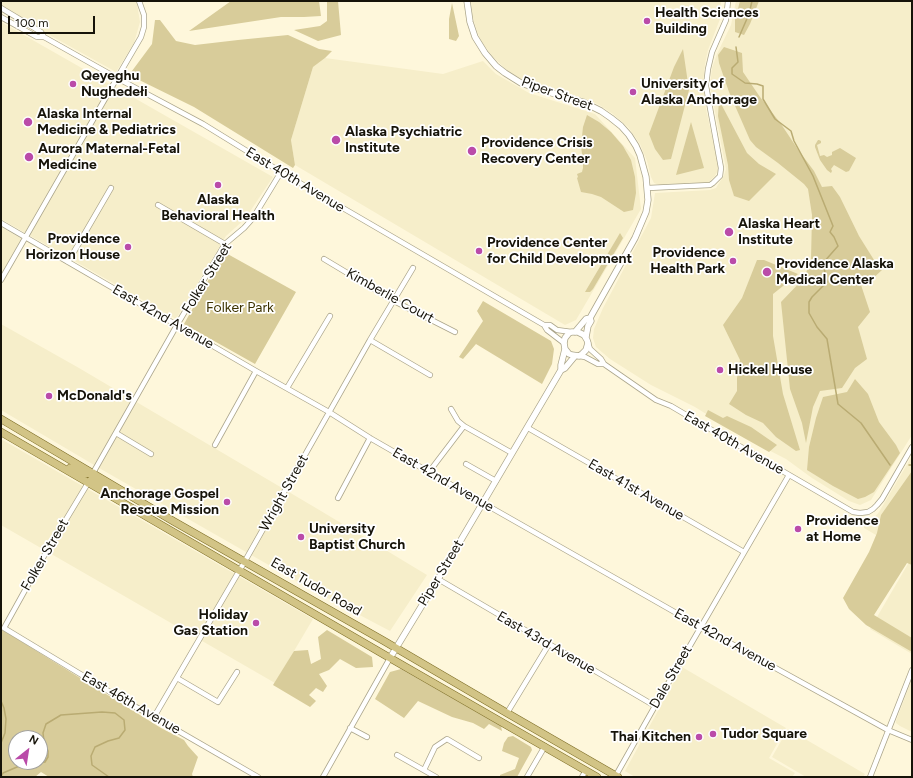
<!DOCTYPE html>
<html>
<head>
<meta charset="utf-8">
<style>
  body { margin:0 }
  #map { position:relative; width:913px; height:778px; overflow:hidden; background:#fef7db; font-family:Figtree,sans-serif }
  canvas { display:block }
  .frame { position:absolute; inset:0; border:2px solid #161309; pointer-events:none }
  .north { position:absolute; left:8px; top:730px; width:40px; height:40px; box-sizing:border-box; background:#fff; border:1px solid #a2a19d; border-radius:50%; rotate:30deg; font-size:11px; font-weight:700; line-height:16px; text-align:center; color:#161309 }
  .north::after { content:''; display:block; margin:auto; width:14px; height:18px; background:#ba4ba9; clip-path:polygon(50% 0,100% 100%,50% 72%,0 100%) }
  .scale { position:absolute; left:8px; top:16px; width:87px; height:18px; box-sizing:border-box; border:2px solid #161309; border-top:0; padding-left:5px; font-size:12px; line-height:14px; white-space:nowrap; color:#161309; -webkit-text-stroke:3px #fff; paint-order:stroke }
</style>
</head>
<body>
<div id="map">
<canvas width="913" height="778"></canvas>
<div class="frame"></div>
<div class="north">N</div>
<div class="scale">100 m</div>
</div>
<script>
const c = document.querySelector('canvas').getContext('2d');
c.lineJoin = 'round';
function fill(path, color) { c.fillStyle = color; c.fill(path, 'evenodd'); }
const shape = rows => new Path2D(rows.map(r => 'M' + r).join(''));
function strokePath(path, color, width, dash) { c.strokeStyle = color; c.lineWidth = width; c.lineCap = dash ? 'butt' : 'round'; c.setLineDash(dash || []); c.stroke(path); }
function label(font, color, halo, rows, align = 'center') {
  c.font = font + ' Figtree,sans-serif'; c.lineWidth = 3.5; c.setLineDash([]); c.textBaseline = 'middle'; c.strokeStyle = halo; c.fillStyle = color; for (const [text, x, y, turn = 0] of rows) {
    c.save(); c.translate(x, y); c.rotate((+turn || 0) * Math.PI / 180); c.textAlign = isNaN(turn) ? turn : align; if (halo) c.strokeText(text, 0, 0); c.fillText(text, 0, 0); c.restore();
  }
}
fill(shape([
  [1,1,135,1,137,4,140,22,134,43,116,72,1,8],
  [471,1,721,1,720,19,708,50,705,64,703,82,706,109,719,168,715,176,710,181,707,183,660,185,654,183,651,177,647,161,640,144,628,127,613,114,601,106,589,100,522,79,509,72,493,57,481,41,477,31,472,15],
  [736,1,912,1,912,435,871,500,860,505,849,501,812,478,786,459,743,437,695,407,651,385,610,359,596,347,593,338,594,329,603,308,651,218,655,193,710,190,716,188,724,175,726,169,710,86,712,68,717,54,731,25],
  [1,22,273,177,245,219,226,236,176,319,1,219],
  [325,58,443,74,483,61,496,74,529,93,595,114,635,158,641,209,576,320,565,325,295,165,291,140,313,67],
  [1,227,22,239,1,275],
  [1,324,79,368,321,511,427,575,390,631,316,592,106,472,1,410],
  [1,439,313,619,275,683,1,525],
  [912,456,912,556,864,528,865,521,873,519,879,512],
  [912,557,912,654,870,629],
  [682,667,786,728,769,758,795,773,792,777,635,777,625,771],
  [912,679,912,732,900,726,896,723,896,721],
  [788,729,865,774,863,777,806,777,772,757]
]), '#f6eeca');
fill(shape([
  [231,1,319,1,321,16,304,17,281,17,189,31],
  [327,1,338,1,341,35,318,41,294,30,320,26,327,21],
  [740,1,759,1,750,24,744,35,735,32,735,20],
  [452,3,459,36,456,41,449,39,449,19],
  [155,20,160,20,176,41,195,45,238,40,288,35,319,49,332,51,325,58,313,67,291,140,295,165,293,168,194,107,129,75,152,44],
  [724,47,742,53,743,72,760,97,781,124,799,151,814,171,822,187,832,186,840,197,859,236,874,260,882,270,869,282,861,285,870,312,858,327,867,359,855,368,842,388,820,391,813,407,806,443,802,423,790,389,781,302,804,278,811,260,812,215,808,189,804,184,778,163,756,147,750,140,729,92,719,63,718,55],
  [683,49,689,90,671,159,663,160,655,149,649,134,674,67],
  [719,100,747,153,759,164,776,174,749,201,734,196,729,180,728,165,718,116],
  [587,115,599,122,611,132,623,146,631,160,635,177,636,193,633,210,624,212,601,197,592,194,581,192,577,178,578,177,577,174,582,172,583,168,583,162,581,146,583,127],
  [691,122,704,168,676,175],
  [818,140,819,140,821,141,821,143,817,145,820,156,824,155,827,157,832,155,832,152,840,148,856,158,849,171,846,172,834,165,831,169,832,171,831,173,827,170,820,160,815,147,815,145],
  [620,233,623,238,593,289,590,292,585,292],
  [224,252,296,292,255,364,184,324],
  [757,260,764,260,798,274,773,294,773,336,783,394,800,450,796,451,776,437,763,423,746,415,729,404,737,391,737,378,740,360,723,325,742,298],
  [483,301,551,341,554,349,552,364,542,384,476,344,463,359,459,357,483,321,477,311],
  [855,379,868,394,879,422,896,445,900,453,874,492,865,497,858,499,833,486,807,470,809,447,816,418,823,397,847,392],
  [708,410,723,418,727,416,751,427,777,445,769,452,705,416],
  [912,471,912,565,907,563,874,615,912,638,912,652,866,625,849,609,843,598,869,552,877,533,881,515],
  [1,629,161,728,184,740,188,746,198,757,192,774,193,777,49,777,41,772,35,777,1,777],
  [16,738,40,738,40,762,16,762],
  [327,630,372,657,373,667,356,668,340,659,329,670,319,674,327,686,323,692,316,688,309,695,316,701,310,707,273,685,294,651,308,650,311,664,321,659,318,637],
  [401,669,501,726,502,731,489,724,484,729,473,723,452,717,418,701,404,718,375,699,390,672],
  [513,736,531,747,532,750,517,777,500,777,500,775,515,769,519,758,502,751,504,743,508,737]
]), '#d8cc9a');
strokePath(shape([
  [739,37,749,14,752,1],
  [736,47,738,62,732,68,732,74,745,83,757,84,763,86,763,99,775,119,791,131,794,141,813,176,833,226,830,232,834,237,838,246,823,263,827,282,812,297,809,302,809,313,817,327,827,339,838,404,861,423,890,465],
  [909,465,912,465],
  [1,701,4,708,6,719,5,733,1,743],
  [1,777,3,773,17,767,45,762,48,757,48,751,44,741,43,733,46,724,61,715,102,712,115,713,124,720,125,730,119,738,108,741,95,747,91,756,92,765,109,777]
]), '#b9ab72', 1.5);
const minor = shape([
  [1,8,41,32,44,37],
  [1,17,37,37,44,37,117,78,203,124,281,172,544,325,547,330,564,343],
  [648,188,710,185,713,183,720,176,721,168,706,86,708,69,712,52,726,20,728,1],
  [158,205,225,244],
  [1,223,256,371,329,412,370,438,483,503,701,627,888,730,912,740],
  [324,259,394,301,455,332],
  [68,262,111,188],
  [1,280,117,78,120,73,141,37,144,27,144,15,139,1],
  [544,325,550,325,557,330,572,332],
  [370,340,430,375],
  [588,343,590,349,601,359,604,364,656,400,671,406,705,426,853,512,860,513,868,512,873,509,877,505,882,499,912,447],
  [579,356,585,357,598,364,604,364],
  [287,388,330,316],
  [451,409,458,421,464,426,512,453],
  [528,428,744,552],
  [116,433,151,454],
  [215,445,256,371],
  [466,464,496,481],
  [429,472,464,426],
  [93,473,177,325,225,244,244,228,253,218,281,172],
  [88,483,44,556,4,628,125,701,154,717,258,777],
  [338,498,370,438],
  [438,579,655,706],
  [177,678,218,702,237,672],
  [507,713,549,644],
  [154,717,245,561,370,340,413,268],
  [350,728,367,737],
  [397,755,436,777],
  [424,770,435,747,447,739,479,758],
  [323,777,390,658],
  [527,777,545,746],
  [582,777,586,770],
  [615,777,655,706,789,475],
  [870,777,912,670]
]);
const tertiary = shape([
  [467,1,470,22,475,37,485,53,496,66,505,73,521,83,538,89,583,102,601,111,611,118,621,126,629,135,636,146,640,155,646,177,648,200,646,212,635,238,590,318,591,321,588,326,586,337],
  [575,332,586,319,590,318],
  [561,370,565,368,575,356],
  [390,658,438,579,561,370,561,365,565,349,564,343,565,338,569,333,572,332,578,332,584,335,587,340,588,343,586,350,582,354,579,356,572,355,569,354,565,349]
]);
const primary = shape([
  [1,419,173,521,384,641,507,713,618,777],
  [1,432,390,658,597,777],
  [70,468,84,474,93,473],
  [88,483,91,480,93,480,114,490]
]);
strokePath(minor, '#aba58b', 6);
strokePath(tertiary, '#aba58b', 7);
strokePath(primary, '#7d6d26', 8);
strokePath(minor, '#fff', 4.5);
strokePath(tertiary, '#fff', 5.5);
strokePath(primary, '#d2c486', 7);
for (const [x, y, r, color] of [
  [647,21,4,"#ba4ba9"],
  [73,84,4,"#ba4ba9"],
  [633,92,4,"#ba4ba9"],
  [28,122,5,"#ba4ba9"],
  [336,140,5,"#ba4ba9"],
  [472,151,5,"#ba4ba9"],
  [29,157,5,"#ba4ba9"],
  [218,185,4,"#ba4ba9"],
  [729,232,5,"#ba4ba9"],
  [128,247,4,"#ba4ba9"],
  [479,251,4,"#ba4ba9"],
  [733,261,4,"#ba4ba9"],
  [767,272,5,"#ba4ba9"],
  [720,370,4,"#ba4ba9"],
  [49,396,4,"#ba4ba9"],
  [227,502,4,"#ba4ba9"],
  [798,529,4,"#ba4ba9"],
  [301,537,4,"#ba4ba9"],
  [256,623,4,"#ba4ba9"],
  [713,734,4,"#ba4ba9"],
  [699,737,4,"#ba4ba9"]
]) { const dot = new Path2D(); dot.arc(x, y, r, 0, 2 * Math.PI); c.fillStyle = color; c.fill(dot); strokePath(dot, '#fff', 1.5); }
label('bold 14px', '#161309', '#fff', [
  ["Health Sciences",655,13],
  ["Building",655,29],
  ["Qeyeghu",81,76],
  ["Nughedełi",81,92],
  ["University of",641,84],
  ["Alaska Anchorage",641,100],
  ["Alaska Internal",37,114],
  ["Medicine & Pediatrics",37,130],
  ["Alaska Psychiatric",345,132],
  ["Institute",345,148],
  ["Providence Crisis",481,143],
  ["Recovery Center",481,159],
  ["Aurora Maternal-Fetal",38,149],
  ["Medicine",38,165],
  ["Alaska",218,200,"center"],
  ["Behavioral Health",218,216,"center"],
  ["Alaska Heart",738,224],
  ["Institute",738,240],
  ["Providence",120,239,"right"],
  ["Horizon House",120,255,"right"],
  ["Providence Center",487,243],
  ["for Child Development",487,259],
  ["Providence",725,253,"right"],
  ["Health Park",725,269,"right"],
  ["Providence Alaska",776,264],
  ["Medical Center",776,280],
  ["Hickel House",728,370],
  ["McDonald's",57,396],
  ["Anchorage Gospel",219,494,"right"],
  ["Rescue Mission",219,510,"right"],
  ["Providence",806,521],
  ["at Home",806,537],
  ["University",309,529],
  ["Baptist Church",309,545],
  ["Holiday",248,615,"right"],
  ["Gas Station",248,631,"right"],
  ["Tudor Square",721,734],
  ["Thai Kitchen",691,737,"right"]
], 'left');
label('14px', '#161309', '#fff', [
  ["Piper Street",557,94,20],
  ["East 40th Avenue",295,180,31],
  ["Folker Street",207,278,-58],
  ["Kimberlie Court",390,296,29],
  ["East 42nd Avenue",163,317,30],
  ["East 40th Avenue",734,443,30],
  ["East 42nd Avenue",443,480,30],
  ["East 41st Avenue",636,490,30],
  ["Wright Street",284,493,-61],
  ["Folker Street",45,555,-60],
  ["Piper Street",441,573,-59],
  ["East Tudor Road",316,587,30],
  ["East 42nd Avenue",725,640,29],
  ["East 43rd Avenue",546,643,30],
  ["Dale Street",671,677,-60],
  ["East 46th Avenue",131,703,30]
]);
label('14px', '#3c3201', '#fff', [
  ["Folker Park",240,308]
]);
</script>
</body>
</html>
